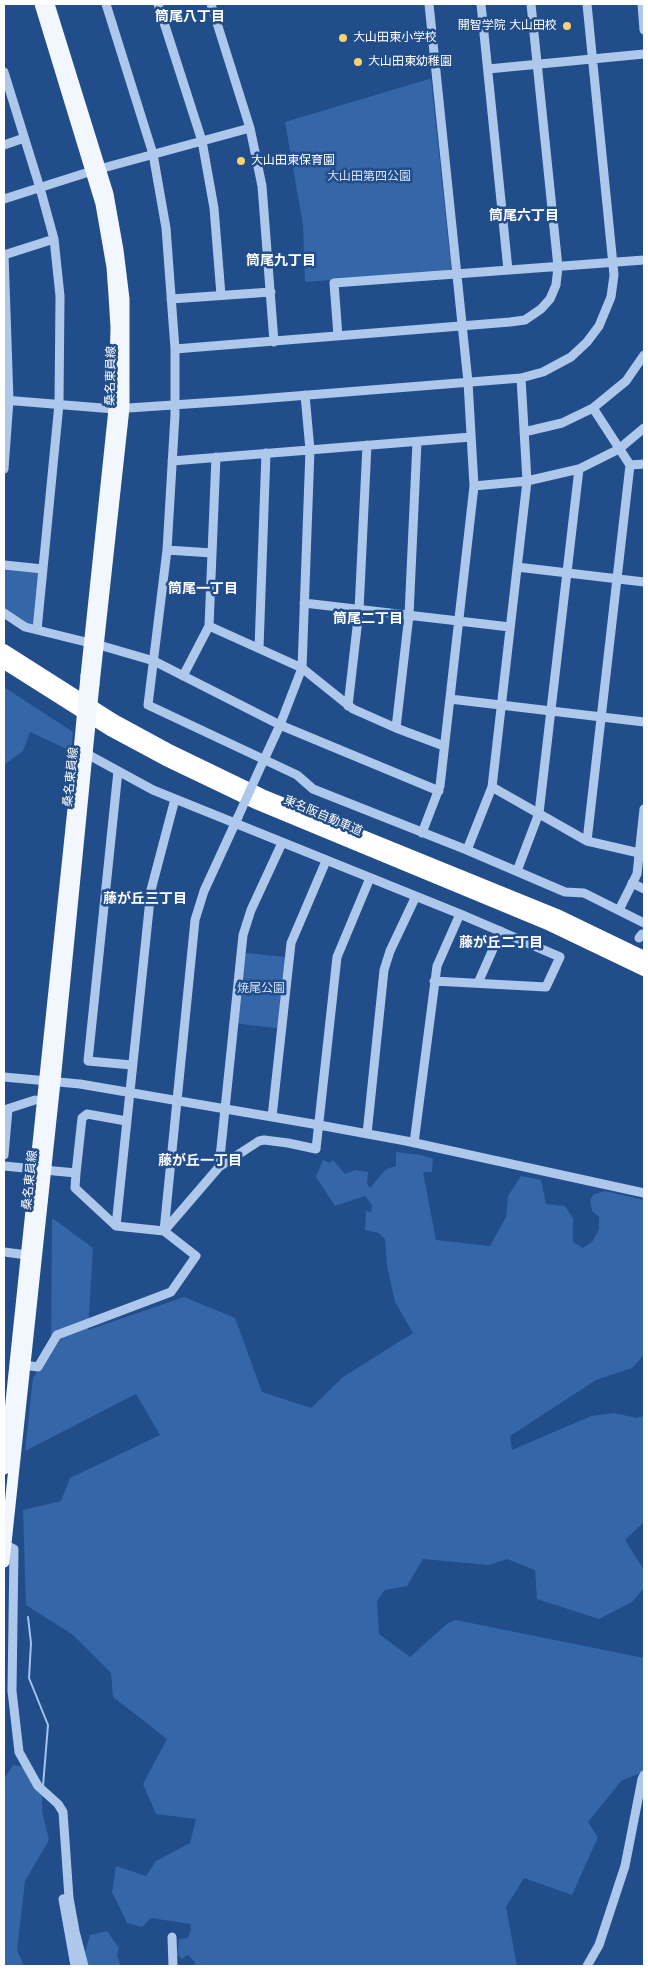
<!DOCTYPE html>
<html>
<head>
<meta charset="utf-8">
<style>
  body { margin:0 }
  #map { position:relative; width:648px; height:1970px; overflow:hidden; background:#214d8a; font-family:Arial,sans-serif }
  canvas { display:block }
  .frame { position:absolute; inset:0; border:5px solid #fff; pointer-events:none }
</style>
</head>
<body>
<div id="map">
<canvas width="648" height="1970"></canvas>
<div class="frame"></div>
</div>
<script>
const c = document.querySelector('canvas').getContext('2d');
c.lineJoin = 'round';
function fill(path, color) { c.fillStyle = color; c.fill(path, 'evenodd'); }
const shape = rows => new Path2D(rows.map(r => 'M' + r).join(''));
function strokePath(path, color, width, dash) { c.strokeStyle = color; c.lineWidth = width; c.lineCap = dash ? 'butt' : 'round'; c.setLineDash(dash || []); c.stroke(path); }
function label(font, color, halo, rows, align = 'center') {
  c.font = font + ' Arial,"Noto Sans JP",sans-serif'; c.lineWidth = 5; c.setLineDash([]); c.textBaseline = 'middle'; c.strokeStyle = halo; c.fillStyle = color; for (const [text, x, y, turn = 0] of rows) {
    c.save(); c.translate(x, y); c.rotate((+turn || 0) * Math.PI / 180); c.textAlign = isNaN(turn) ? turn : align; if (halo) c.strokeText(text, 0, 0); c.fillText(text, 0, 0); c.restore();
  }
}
fill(shape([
  [429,79,431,79,451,267,449,271,305,282,303,225,285,122],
  [4,568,36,571,39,574,34,625,29,626,4,609],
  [4,687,73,732,71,751,30,732,23,751,4,765],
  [246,953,285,957,278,1026,276,1028,240,1024,236,1022,244,955],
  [396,1152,421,1155,433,1159,432,1172,423,1172,436,1240,490,1246,506,1217,508,1196,521,1176,541,1180,546,1204,565,1206,573,1218,573,1242,583,1248,592,1242,599,1229,599,1217,592,1211,590,1200,594,1194,605,1191,644,1200,644,1355,632,1368,596,1380,510,1436,512,1450,591,1416,614,1413,637,1418,644,1416,644,1522,625,1540,644,1570,644,1588,632,1602,599,1619,537,1599,535,1570,507,1559,489,1565,423,1559,407,1586,385,1590,377,1601,379,1634,410,1657,448,1623,456,1620,644,1658,644,1772,622,1780,588,1822,598,1837,572,1895,524,1878,506,1907,517,1966,194,1966,195,1962,188,1955,182,1959,177,1954,179,1939,188,1938,191,1929,190,1924,151,1918,142,1927,127,1923,112,1892,116,1866,146,1876,156,1861,190,1843,196,1819,156,1814,143,1784,167,1739,113,1697,111,1673,73,1635,26,1605,23,1510,61,1501,70,1478,160,1435,136,1394,25,1451,33,1378,51,1351,52,1218,93,1248,88,1330,184,1297,235,1318,262,1392,311,1408,343,1377,413,1333,395,1302,387,1266,385,1239,379,1233,365,1230,366,1211,371,1212,372,1205,365,1196,335,1206,316,1177,323,1160,330,1163,333,1160,345,1174,355,1170,368,1172,367,1184,370,1188,386,1169,396,1166],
  [13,1765,24,1767,42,1796,42,1811,49,1840,25,1881,17,1950,23,1964,21,1966,4,1966,4,1779],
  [107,1931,119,1948,117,1955,121,1966,87,1966,84,1956,90,1935]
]), '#3566a8');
strokePath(shape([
  [28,1617,31,1643,29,1678,48,1725,43,1786]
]), '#a1c3ec', 2);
strokePath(shape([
  [106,4,153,154,166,228,175,349,175,415,167,550,148,705,297,775,313,789,467,850,565,892,584,893,644,923],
  [158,4,202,141,214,208,221,295],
  [211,4,250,128,262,186,274,342],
  [481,4,508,270],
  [642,4,644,30],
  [488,69,644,54],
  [4,72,40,188,54,239,60,296,59,404,37,630],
  [4,145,24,138],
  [4,199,92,171,250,128],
  [4,255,54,239],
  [171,299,271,292],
  [338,336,334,283,644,260],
  [175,349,510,322,525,320,541,309,550,299,556,285,558,267,531,4],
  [4,400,114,409,246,400,521,378,543,372,571,357,587,342,599,326,611,297,614,275,587,4],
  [593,408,630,465,644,464],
  [524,432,562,423,593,408,626,381,644,355],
  [172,461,471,437],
  [4,469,9,400,4,254],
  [474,486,527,481,579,469,619,449,644,428],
  [167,550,212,553],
  [4,565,43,569],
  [517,567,644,582],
  [304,603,510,627],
  [4,613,25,627,90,643],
  [209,626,302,668,353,709,396,728,444,746],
  [99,645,154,661,280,725,439,791],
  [259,648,266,453],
  [183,676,209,626,216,457],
  [450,699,644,722],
  [348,706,359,610,367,445],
  [396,728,409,615,417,442],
  [87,754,153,790,460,914,560,957,546,987,434,981],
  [262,764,280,725,302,668,310,450,305,395],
  [118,771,88,1061,132,1065],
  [492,787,587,841,639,853],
  [422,833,440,786,474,486,468,382,429,4],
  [587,841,630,465],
  [467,850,492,787,527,481,521,378],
  [517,871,539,813,579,469],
  [632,883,644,889],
  [619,910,637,874,644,809],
  [639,938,642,934,644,934],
  [478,983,501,931],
  [4,1077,80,1084,319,1125,406,1141,644,1193],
  [4,1110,35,1100],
  [272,1117,291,943,326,861],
  [367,1134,384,970,390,951,416,896],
  [414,1143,437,966,460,914],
  [4,1155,8,1109],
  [4,1166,35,1169],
  [219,1167,243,935,251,910,282,843],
  [44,1170,76,1173,75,1188,116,1226,164,1231,219,1167,259,1141,264,1140,288,1143,316,1149,337,957,370,878],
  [76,1173,82,1118,87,1114,126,1121],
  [116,1226,151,890,175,799],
  [4,1252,27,1255],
  [24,1365,38,1367,57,1335,171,1292,196,1256,164,1231,195,920,204,891,238,817],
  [4,1544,14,1549,12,1691,19,1752,38,1786,58,1804,63,1812,69,1898,75,1931,84,1966],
  [69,1898,63,1899,75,1966],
  [172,1937,173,1966],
  [587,1966,599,1945,625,1866,642,1779,644,1775]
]), '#adc8eb', 9);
strokePath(shape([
  [40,4,101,204,112,267,114,295,116,327,114,409,86,676],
  [49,4,108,194,118,250,124,299,124,408,94,684],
  [4,1469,79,751],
  [4,1562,55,1082,87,754]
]), '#f2f7fe', 11);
strokePath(shape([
  [4,650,114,720,171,751,262,795,557,915,644,957],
  [4,663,110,730,166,760,258,804,550,925,644,970]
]), '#fff', 12);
strokePath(shape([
  [238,817,261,766]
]), '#adc8eb', 9);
strokePath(shape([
  [79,751,86,676],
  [87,754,94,684]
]), '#f2f7fe', 11);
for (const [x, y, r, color] of [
  [567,26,5,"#f8d36f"],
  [343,38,5,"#f8d36f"],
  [358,62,5,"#f8d36f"],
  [241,161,5,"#f8d36f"]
]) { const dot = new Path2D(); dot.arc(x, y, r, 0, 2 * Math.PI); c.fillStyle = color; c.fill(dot); strokePath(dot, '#214d8a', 2); }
label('12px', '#fff', '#214d8a', [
  ["開智学院 大山田校",557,26,"right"],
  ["大山田東小学校",353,38],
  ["大山田東幼稚園",368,62],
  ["大山田東保育園",251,161]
], 'left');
label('12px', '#d2e3f8', '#214d8a', [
  ["大山田第四公園",369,177],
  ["焼尾公園",261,989]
]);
label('12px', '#fff', '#214d8a', [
  ["桑名東員線",111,376,-89],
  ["桑名東員線",71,777,-84],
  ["東名阪自動車道",323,816,23],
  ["桑名東員線",30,1180,-84]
]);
label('bold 14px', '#fff', '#214d8a', [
  ["筒尾八丁目",190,17],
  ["筒尾六丁目",524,216],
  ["筒尾九丁目",281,261],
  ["筒尾一丁目",203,589],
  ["筒尾二丁目",368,619],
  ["藤が丘三丁目",145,899],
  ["藤が丘二丁目",501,943],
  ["藤が丘一丁目",200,1161]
]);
</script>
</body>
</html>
